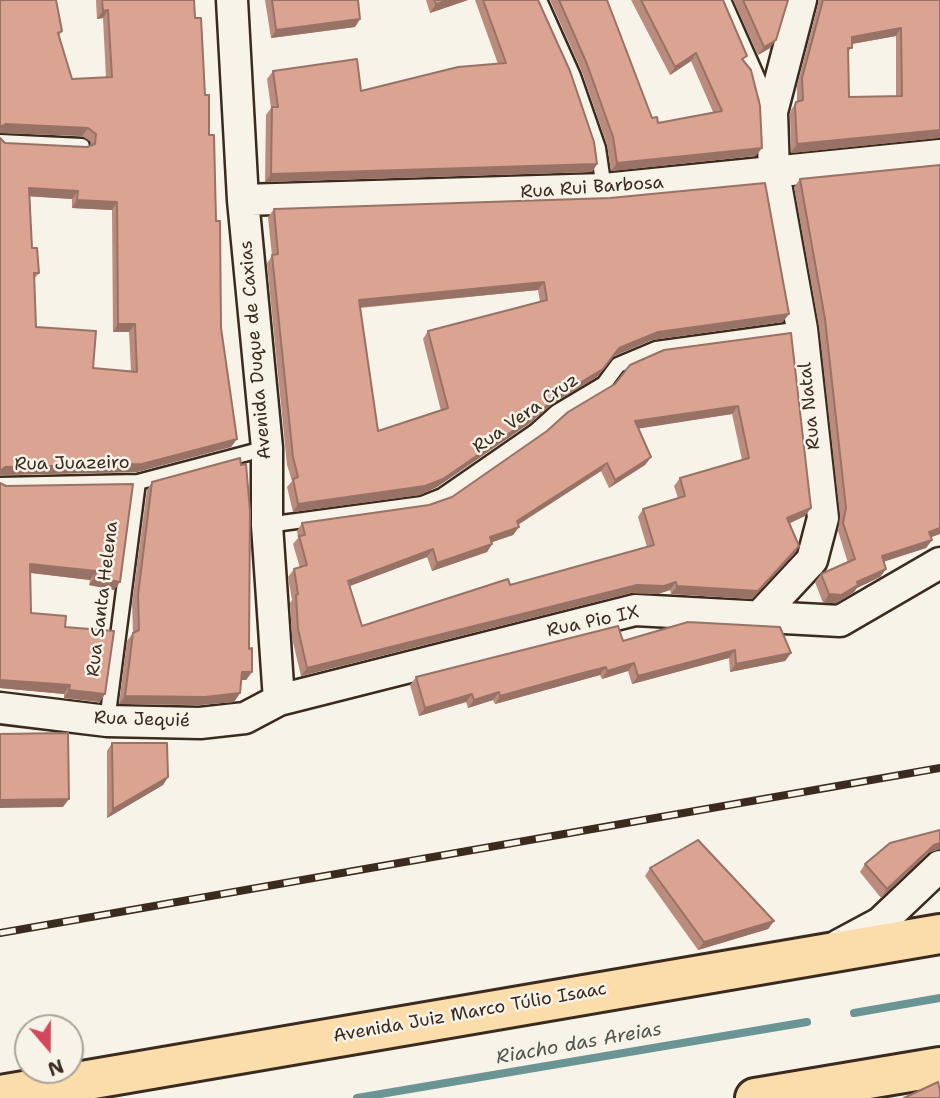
<!DOCTYPE html>
<html>
<head>
<meta charset="utf-8">
<style>
  body { margin:0 }
  #map { position:relative; width:940px; height:1098px; overflow:hidden; background:#f7f3e8; font-family:"Shantell Sans",sans-serif }
  canvas { display:block }
  .north { position:absolute; left:14px; top:1014px; width:70px; height:70px; box-sizing:border-box; background:#f7f3e8; border:2px solid #aca397; border-radius:50%; rotate:160deg; font-size:19px; font-weight:700; line-height:28px; text-align:center; color:#3b2a1e }
  .north::after { content:''; display:block; margin:auto; width:24px; height:32px; background:#d1495b; clip-path:polygon(50% 0,100% 100%,50% 72%,0 100%) }
</style>
</head>
<body>
<div id="map">
<canvas width="940" height="1098"></canvas>
<div class="north">N</div>
</div>
<script>
const c = document.querySelector('canvas').getContext('2d');
c.lineJoin = 'round';
const shape = rows => new Path2D(rows.map(r => 'M' + r).join(''));
function strokePath(path, color, width, dash) { c.strokeStyle = color; c.lineWidth = width; c.lineCap = dash ? 'butt' : 'round'; c.setLineDash(dash || []); c.stroke(path); }
function fill(path, color) { c.fillStyle = color; c.fill(path, 'evenodd'); }
function label(font, color, halo, rows, align = 'center') {
  c.font = font + ' "Shantell Sans",sans-serif'; c.lineWidth = 5; c.setLineDash([]); c.textBaseline = 'middle'; c.strokeStyle = halo; c.fillStyle = color; for (const [text, x, y, turn = 0] of rows) {
    c.save(); c.translate(x, y); c.rotate((+turn || 0) * Math.PI / 180); c.textAlign = isNaN(turn) ? turn : align; if (halo) c.strokeText(text, 0, 0); c.fillText(text, 0, 0); c.restore();
  }
}
strokePath(shape([
  [854,1013,940,998],
  [357,1098,807,1022]
]), '#6b9595', 8);
const service = shape([
  [539,0,573,76,598,148,604,189],
  [723,0,769,104],
  [0,142,82,146],
  [0,485,138,482,267,448],
  [267,525,422,504,442,496,536,431,557,412,604,384,618,365,656,349,802,329],
  [107,721,138,482]
]);
const minor = shape([
  [232,0,243,200,267,448,267,525,279,700],
  [243,200,604,189,940,155],
  [758,618,812,560,823,518,802,329,774,173,772,112,801,0],
  [0,708,107,721,200,723,245,718,279,700,635,610,840,621,940,563],
  [839,945,880,923,940,866]
]);
const primary = shape([
  [0,1095,940,934],
  [755,1098,940,1067]
]);
strokePath(service, '#3b2a1e', 19);
strokePath(minor, '#3b2a1e', 35);
strokePath(primary, '#3b2a1e', 44);
strokePath(service, '#f7f3e8', 14);
strokePath(minor, '#f7f3e8', 30);
strokePath(primary, '#faddab', 38);
const rail = shape([
  [0,933,940,768]
]);
strokePath(rail, '#3b2a1e', 8);
strokePath(rail, '#f7f3e8', 5, [16]);
fill(shape([
  [0,0,62,31,59,35,72,79,106,78,103,18,97,19,96,0,194,0,195,18,205,95,216,221,221,328,237,439,231,447,137,472,0,475,0,138,5,143,87,147,90,146,91,142,82,136,0,133],
  [30,196,72,199,72,208,112,210,113,332,129,332,131,371,93,368,36,327,34,279,39,273,32,248],
  [265,0,358,0,360,19,355,27,271,38],
  [426,0,468,0,430,13],
  [475,0,538,0,597,164,592,172,265,182,266,115,271,108,267,79,273,71,361,91,498,64],
  [550,0,607,0,652,118,658,123,713,112,691,61,670,75,631,0,723,0,743,61,756,156,611,171,607,145,582,72],
  [733,0,788,0,770,48,758,55],
  [818,0,940,0,938,138,791,153,790,114,791,110,797,101,797,86,818,4],
  [896,36,896,96,849,97,848,54,852,44],
  [940,165,940,534,931,537,932,540,926,548,883,562,886,569,880,577,857,588,853,593,836,603,823,603,815,582,821,574,848,563,838,531,840,516,819,327,794,187,800,179],
  [274,209,783,322,652,340,614,356,597,377,552,404,530,423,437,487,420,495,293,512,287,487,292,481,287,465,267,263,272,256,268,217],
  [538,290,540,302,428,331,423,339,441,411,378,431,360,308],
  [791,333,805,516,789,523,794,554,752,599,671,594,670,590,658,594,631,593,301,676,292,638,290,603,292,600,288,577,294,569,300,568,293,544,298,538,297,531,302,523,429,505,452,497],
  [732,414,742,460,680,478,674,486,678,498,643,509,638,517,647,547,362,626,349,586,427,557,432,571,487,552,492,544,492,542,513,535,519,527,518,525,601,471,609,488,645,465,651,457,638,428],
  [152,482,249,649,252,672,246,680,241,680,240,693,234,702,199,705,119,704,127,641,133,633,132,603,147,490],
  [0,483,120,582,114,590,89,585,90,580,30,573,31,613,65,627,100,702,64,698,64,694,0,688],
  [623,641,791,653,785,661,730,672,729,658,632,684,628,671,602,679,600,675,495,704,493,700,468,708,466,702,419,716,410,685,416,677],
  [112,743,168,777,163,785,107,818,107,751],
  [940,830,940,849,928,853,881,898,860,872,865,864],
  [650,868,774,921,768,929,698,950,645,876]
]), '#bb8c7e');
fill(shape([
  [449,0,468,0,430,13,436,4],
  [108,10,103,18,97,19,103,11],
  [360,19,355,27,271,38,276,30],
  [901,28,896,36,846,45,852,37],
  [776,40,770,48,758,55,764,47],
  [696,53,691,61,670,75,675,67],
  [6,124,88,128,82,136,0,133,0,127],
  [940,130,940,138,938,138,791,153,797,144],
  [762,148,756,156,611,171,617,163],
  [597,164,592,172,265,182,271,174],
  [29,188,78,191,72,199,23,196],
  [77,200,117,202,112,210,72,208],
  [544,282,538,290,353,308,359,300],
  [789,314,783,322,652,340,614,356,597,377,552,404,530,423,437,487,420,495,293,512,298,504,558,396,619,348,658,332],
  [118,324,135,324,129,332,113,332],
  [738,406,732,414,630,430,635,421],
  [237,439,231,447,137,472,0,475,0,471,5,467],
  [651,457,645,465,609,488,615,480],
  [607,463,601,471,511,529,517,521],
  [811,508,805,516,782,527,787,518],
  [519,527,513,535,484,545,490,537],
  [940,528,940,534,923,540,929,532],
  [932,540,926,548,876,564,882,556],
  [492,544,487,552,432,571,437,563],
  [799,546,794,554,752,599,671,594,677,586],
  [433,549,427,557,342,589,348,581],
  [30,564,96,571,90,580,24,572],
  [886,569,880,577,857,588,853,593,836,603,823,603,829,594],
  [95,577,120,582,114,590,89,585],
  [676,582,670,590,658,594,631,593,301,676,307,668,637,585],
  [735,650,729,658,632,684,638,676],
  [791,653,785,661,730,672,736,664],
  [634,663,628,671,602,679,607,671],
  [606,667,600,675,495,704,500,696],
  [242,672,252,672,246,680,236,680],
  [0,680,70,685,64,694,0,688],
  [69,690,105,694,100,702,64,698],
  [499,692,493,700,468,708,474,700],
  [240,693,234,702,199,705,119,704,125,696],
  [472,694,466,702,419,716,425,708],
  [168,777,163,785,107,818,113,809],
  [69,799,63,807,0,808,0,800],
  [940,843,940,849,928,853,881,898,887,889,934,845],
  [774,921,768,929,698,950,704,942]
]), '#997266');
const building = shape([
  [0,0,56,0,62,31,58,33,72,79,112,77,108,10,103,11,102,0,194,0,195,18,201,18,205,95,209,95,209,135,214,135,216,221,220,221,221,328,237,439,142,464,5,467,0,471,0,138,5,143,87,147,95,144,96,134,88,128,6,124,0,127,0,0],
  [29,188,78,191,77,200,117,202,118,324,135,324,137,372,93,368,96,331,36,327,34,273,39,273,37,248,32,248,29,188],
  [272,0,358,0,360,19,276,30,272,0],
  [434,0,449,0,436,4,434,0],
  [483,0,538,0,570,71,594,142,597,164,271,174,272,107,278,107,273,71,357,59,361,91,458,67,506,63,483,0],
  [559,0,607,0,652,118,657,117,658,123,722,111,696,53,675,67,641,0,723,0,747,56,742,59,751,70,760,106,762,148,617,163,613,137,587,64,559,0],
  [743,0,788,0,776,40,764,47,743,0],
  [823,0,940,0,940,130,797,144,795,106,796,102,803,100,802,78,823,0],
  [901,28,902,96,849,97,848,48,852,48,852,37,901,28],
  [940,165,940,528,929,532,932,540,882,556,886,569,857,582,858,585,841,595,829,594,821,574,855,559,843,523,846,508,825,319,800,179,940,165],
  [765,183,789,314,658,332,619,348,603,369,558,396,536,415,443,479,425,486,298,504,293,479,298,477,293,457,272,255,278,254,274,209,610,198,765,183],
  [544,282,547,300,428,331,448,408,378,431,359,300,544,282],
  [791,333,811,508,787,518,799,546,758,591,677,586,676,582,664,586,637,585,307,668,298,629,296,595,298,594,294,569,307,565,299,536,305,535,302,523,429,505,452,497,547,431,568,412,615,384,630,365,664,350,791,333],
  [738,406,749,458,680,478,685,496,643,509,654,545,510,585,508,579,362,626,348,581,433,549,437,563,492,544,490,537,519,527,517,521,607,463,615,480,651,457,635,421,738,406],
  [240,458,241,465,246,464,250,511,249,649,252,648,252,672,242,672,240,693,205,697,125,696,133,633,139,630,138,595,152,482,240,458],
  [0,483,6,486,133,484,120,582,95,577,96,571,30,564,31,613,66,616,65,627,114,631,105,694,69,690,70,685,0,680,0,483],
  [688,622,780,627,791,653,736,664,735,650,638,676,634,663,607,671,606,667,579,674,500,696,499,692,474,700,472,694,425,708,416,677,618,626,623,641,688,622],
  [68,733,69,799,0,800,0,734,68,733],
  [112,743,167,743,168,777,113,809,112,743],
  [940,830,940,843,934,845,887,889,865,864,890,843,940,830],
  [698,840,774,921,704,942,650,868,698,840],
  [938,1082,940,1090,940,1098,904,1098,938,1082]
]);
fill(building, '#daa392');
strokePath(building, '#997266', 2);
label('18px', '#3b2a1e', '#f7f3e8', [
  ["Rua Rui Barbosa",592,188,-4],
  ["Avenida Duque de Caxias",256,350,-95],
  ["Rua Natal",810,406,-96],
  ["Rua Vera Cruz",526,414,-35],
  ["Rua Juazeiro",72,464,-1],
  ["Rua Santa Helena",103,599,-83],
  ["Rua Pio IX",593,622,-12],
  ["Rua Jequié",142,720,2],
  ["Avenida Juiz Marco Túlio Isaac",470,1013,-10]
]);
label('italic 19px', '#4f5650', '#f7f3e8', [
  ["Riacho das Areias",579,1044,-10]
]);
</script>
</body>
</html>
